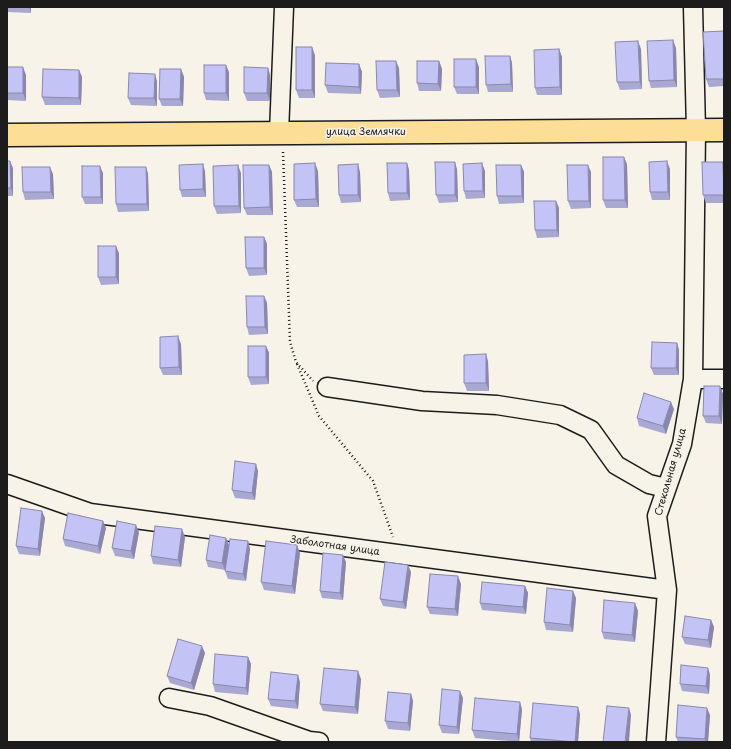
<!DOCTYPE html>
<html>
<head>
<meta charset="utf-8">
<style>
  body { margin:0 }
  #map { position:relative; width:731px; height:749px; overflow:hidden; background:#f7f3e8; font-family:"Playpen Sans",sans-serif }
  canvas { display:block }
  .frame { position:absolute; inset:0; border:8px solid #1c1c1c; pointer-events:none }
</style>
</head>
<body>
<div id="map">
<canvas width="731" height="749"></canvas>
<div class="frame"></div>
</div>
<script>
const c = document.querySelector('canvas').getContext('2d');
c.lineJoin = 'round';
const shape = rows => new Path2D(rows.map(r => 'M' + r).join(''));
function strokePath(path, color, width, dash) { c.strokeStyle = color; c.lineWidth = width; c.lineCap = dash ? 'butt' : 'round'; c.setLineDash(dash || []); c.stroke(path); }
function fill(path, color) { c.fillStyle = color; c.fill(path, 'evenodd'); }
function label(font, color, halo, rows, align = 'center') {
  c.font = font + ' "Playpen Sans",sans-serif'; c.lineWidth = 3; c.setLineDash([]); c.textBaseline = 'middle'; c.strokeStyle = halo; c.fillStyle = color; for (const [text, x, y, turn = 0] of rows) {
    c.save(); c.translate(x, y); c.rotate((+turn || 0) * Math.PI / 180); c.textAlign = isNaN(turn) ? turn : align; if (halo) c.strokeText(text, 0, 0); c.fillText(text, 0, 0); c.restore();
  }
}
const minor = shape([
  [279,133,284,7],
  [693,379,724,379],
  [327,387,422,401,497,405,560,415,591,430,616,465,649,484,666,488],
  [7,484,90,513,667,590],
  [169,698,210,706,309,741,319,742],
  [656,742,667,590,657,516,682,444,693,379,696,130,693,7]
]);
const major = shape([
  [7,135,724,130]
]);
strokePath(minor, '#1c1c1c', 21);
strokePath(major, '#1c1c1c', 25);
strokePath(shape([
  [283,152,290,342,296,362,313,381],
  [297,364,319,416,373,481,393,537]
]), '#1c1c1c', 2.5, [1, 3]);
strokePath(minor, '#f7f3e8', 18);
strokePath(major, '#fcde96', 22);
fill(shape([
  [7,7,31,7,31,13,7,12],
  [724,31,724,86,709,87,706,79],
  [676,48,677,87,651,88,649,81],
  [559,49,562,57,562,95,537,95,535,88],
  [641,49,642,89,620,90,617,82],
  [315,55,315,98,299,98,296,90],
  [510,56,512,63,513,92,488,92,486,85],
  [439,61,442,69,441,91,419,91,417,83],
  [359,64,362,72,361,94,328,93,325,85],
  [7,67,26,75,26,101,7,100],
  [479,67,479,94,457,94,454,87],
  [268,68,270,75,270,101,247,101,244,93],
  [399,68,400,97,380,98,377,90],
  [181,69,184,77,183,106,162,106,159,99],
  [79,70,82,77,81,105,45,105,42,97],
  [229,72,229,101,206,100,204,93],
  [157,81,157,106,131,105,128,98],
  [7,161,13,168,13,196,7,196],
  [407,163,409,170,410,200,390,201,388,193],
  [203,164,205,172,206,197,182,197,180,190],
  [627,164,628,208,606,208,603,200],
  [269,165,272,172,273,215,247,215,244,208],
  [521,165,524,172,524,203,499,204,497,196],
  [724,165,724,203,706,203,703,195],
  [146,167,148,174,149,211,118,212,116,204],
  [457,169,458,202,439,203,436,195],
  [670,169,670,200,652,200,650,192],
  [318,171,319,207,297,207,294,200],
  [485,171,485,198,466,199,464,191],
  [360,172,361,202,341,203,339,195],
  [591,172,591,208,571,209,568,201],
  [103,173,103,204,85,204,82,197],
  [241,173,241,213,217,214,214,206],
  [53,174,54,199,25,200,23,192],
  [556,201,559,208,559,237,537,238,535,230],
  [264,237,267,244,267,275,249,276,246,268],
  [119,253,119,284,101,285,98,277],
  [264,296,267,303,268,334,249,335,247,327],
  [677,343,679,350,679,375,654,375,651,368],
  [181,344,182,375,163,375,160,368],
  [266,346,269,353,269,384,251,385,248,377],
  [488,361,489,391,467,391,464,383],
  [720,386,723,394,722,424,706,423,703,416],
  [674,409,666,434,639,426,637,418],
  [258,471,255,500,235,498,232,490],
  [45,518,40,556,19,554,16,546],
  [106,528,100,554,65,546,63,539],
  [139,532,134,559,115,556,112,548],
  [185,537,181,567,153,564,151,556],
  [226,538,229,545,248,541,250,549,246,581,228,579,225,571,228,552,225,570,208,567,206,560],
  [300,553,295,594,264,590,261,582],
  [346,562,343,600,322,598,320,591],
  [411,572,406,609,383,606,380,599],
  [461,584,458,616,430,614,427,607],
  [525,586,528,593,526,614,482,610,480,603],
  [576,598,573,632,546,630,544,622],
  [635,603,638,611,635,642,604,639,602,632],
  [711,620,714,627,711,648,685,644,682,637],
  [205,653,194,690,170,683,167,676],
  [248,657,251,664,248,695,215,692,213,684],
  [708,668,710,675,709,694,682,691,680,684],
  [361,679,358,714,323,711,320,704],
  [300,682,298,709,271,706,268,699],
  [411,694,413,701,410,731,388,729,385,721],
  [463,698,459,734,442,733,439,725],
  [522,709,519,742,475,738,472,730],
  [580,714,578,742,531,742,530,738],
  [710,715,708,742,678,742,676,737]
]), '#a9a8d3');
fill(shape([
  [29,7,31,7,31,13],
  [673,40,676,48,677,87,674,80],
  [638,41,641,49,642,89,640,82],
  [312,47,315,55,315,98,312,90],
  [559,49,562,57,562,95,560,87],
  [510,56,512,63,513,92,511,84],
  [476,59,479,67,479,94,476,87],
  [396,61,399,68,400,97,397,90],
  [439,61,442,69,441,91,438,84],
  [359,64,362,72,361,94,359,87],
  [226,65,229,72,229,101,226,93],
  [23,67,26,75,26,101,23,93],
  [268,68,270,75,270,101,267,93],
  [181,69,184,77,183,106,180,99],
  [79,70,82,77,81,105,79,98],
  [155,74,157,81,157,106,154,98],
  [624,157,627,164,628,208,625,200],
  [10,161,13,168,13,196,11,188],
  [667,161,670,169,670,200,668,192],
  [455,162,457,169,458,202,455,195],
  [723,162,724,165,724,196,724,195],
  [315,163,318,171,319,207,316,199],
  [407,163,409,170,410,200,407,193],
  [482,163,485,171,485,198,483,191],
  [203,164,205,172,206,197,203,189],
  [358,164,360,172,361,202,358,195],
  [238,165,241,173,241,213,239,206],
  [269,165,272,172,273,215,270,207],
  [521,165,524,172,524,203,522,196],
  [588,165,591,172,591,208,589,201],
  [100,166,103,173,103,204,101,197],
  [50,167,53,174,54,199,51,192],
  [146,167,148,174,149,211,147,204],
  [556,201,559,208,559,237,557,230],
  [264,237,267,244,267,275,264,268],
  [116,246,119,253,119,284,116,277],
  [264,296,267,303,268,334,265,327],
  [178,336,181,344,182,375,179,367],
  [677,343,679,350,679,375,676,368],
  [266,346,269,353,269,384,266,377],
  [486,354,488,361,489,391,486,383],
  [720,386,723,394,722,424,719,416],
  [671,402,674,409,666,434,663,426],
  [256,464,258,471,255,500,252,493],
  [42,511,45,518,40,556,38,549],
  [103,521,106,528,100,554,98,546],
  [136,525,139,532,134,559,131,551],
  [182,529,185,537,181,567,178,560],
  [226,538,229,546,225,570,222,563],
  [248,541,250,549,246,581,243,574],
  [297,545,300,553,295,594,292,586],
  [343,555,346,562,343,600,340,593],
  [408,565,411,572,406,609,403,602],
  [458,576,461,584,458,616,455,609],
  [525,586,528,593,526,614,523,607],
  [573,591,576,598,573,632,570,625],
  [635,603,638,611,635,642,632,635],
  [711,620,714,627,711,648,708,640],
  [202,646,205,653,194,690,191,683],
  [248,657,251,664,248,695,246,688],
  [708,668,710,675,709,694,706,686],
  [358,671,361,679,358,714,355,707],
  [298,675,300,682,298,709,295,701],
  [460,691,463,698,459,734,457,727],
  [411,694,413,701,410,731,408,723],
  [520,702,522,709,519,742,517,734],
  [578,707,580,714,578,742,575,742],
  [629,708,631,715,629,742,625,742],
  [707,708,710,715,708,742,706,742,705,739]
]), '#8988ac');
const building = shape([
  [724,31,724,79,706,79,703,32,724,31],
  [673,40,674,80,649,81,647,41,673,40],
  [638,41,640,82,617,82,615,42,638,41],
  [296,47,312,47,312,90,296,90,296,47],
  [559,49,560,87,535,88,534,50,559,49],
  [485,56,510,56,511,84,486,85,485,56],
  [454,59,476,59,476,87,454,87,454,59],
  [376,61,396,61,397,90,377,90,376,61],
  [417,61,439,61,438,84,417,83,417,61],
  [326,63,359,64,359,87,325,85,326,63],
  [204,65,226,65,226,93,204,93,204,65],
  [7,67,23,67,23,93,7,93,7,67],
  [244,67,268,68,267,93,244,93,244,67],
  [43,69,79,70,79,98,42,97,43,69],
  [160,69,181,69,180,99,159,99,160,69],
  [129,73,155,74,154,98,128,98,129,73],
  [603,157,624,157,625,200,603,200,603,157],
  [7,161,10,161,11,188,7,188,7,161],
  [667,161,668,192,650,192,649,162,667,161],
  [435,162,455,162,455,195,436,195,435,162],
  [702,162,723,162,724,195,703,195,702,162],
  [315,163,316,199,294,200,294,164,315,163],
  [387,163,407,163,407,193,388,193,387,163],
  [482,163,483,191,464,191,463,164,482,163],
  [203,164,203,189,180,190,179,165,203,164],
  [358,164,358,195,339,195,338,165,358,164],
  [238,165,239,206,214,206,213,166,238,165],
  [243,165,269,165,270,207,244,208,243,165],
  [496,165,521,165,522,196,497,196,496,165],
  [567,165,588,165,589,201,568,201,567,165],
  [82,166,100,166,101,197,82,197,82,166],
  [22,167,50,167,51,192,23,192,22,167],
  [115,167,146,167,147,204,116,204,115,167],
  [534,201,556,201,557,230,535,230,534,201],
  [245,237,264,237,264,268,246,268,245,237],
  [98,246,116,246,116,277,98,277,98,246],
  [246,296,264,296,265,327,247,327,246,296],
  [178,336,179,367,160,368,160,337,178,336],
  [652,342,677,343,676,368,651,368,652,342],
  [248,346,266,346,266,377,248,377,248,346],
  [486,354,486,383,464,383,464,355,486,354],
  [704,386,720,386,719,416,703,416,704,386],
  [644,393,671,402,663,426,637,418,644,393],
  [235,461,256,464,252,493,232,490,235,461],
  [21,508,42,511,38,549,16,546,21,508],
  [68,513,103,521,98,546,63,539,68,513],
  [117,521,136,525,131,551,112,548,117,521],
  [155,526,182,529,178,560,151,556,155,526],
  [210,535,226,538,222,563,206,560,210,535],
  [230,539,248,541,243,574,225,571,230,539],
  [266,541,297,545,292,586,261,582,266,541],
  [323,553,343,555,340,593,320,591,323,553],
  [385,562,408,565,403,602,380,599,385,562],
  [430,574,458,576,455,609,427,607,430,574],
  [482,582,525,586,523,607,480,603,482,582],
  [547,588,573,591,570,625,544,622,547,588],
  [604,600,635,603,632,635,602,632,604,600],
  [685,616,711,620,708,640,682,637,685,616],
  [178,639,202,646,191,683,167,676,178,639],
  [215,654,248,657,246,688,213,684,215,654],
  [681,665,708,668,706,686,680,684,681,665],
  [324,668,358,671,355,707,320,704,324,668],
  [271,672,298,675,295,701,268,699,271,672],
  [442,689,460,691,457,727,439,725,442,689],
  [388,692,411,694,408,723,385,721,388,692],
  [475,698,520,702,517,734,472,730,475,698],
  [533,703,578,707,575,742,530,738,533,703],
  [678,705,707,708,705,739,676,737,678,705],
  [607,706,629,708,625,742,603,742,607,706]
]);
fill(building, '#c4c3f5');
strokePath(building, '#8988ac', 1);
label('10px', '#1c1c1c', '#f7f3e8', [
  ["улица Землячки",366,132],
  ["Стекольная улица",671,472,-74],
  ["Заболотная улица",335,546,8]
]);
</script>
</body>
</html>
